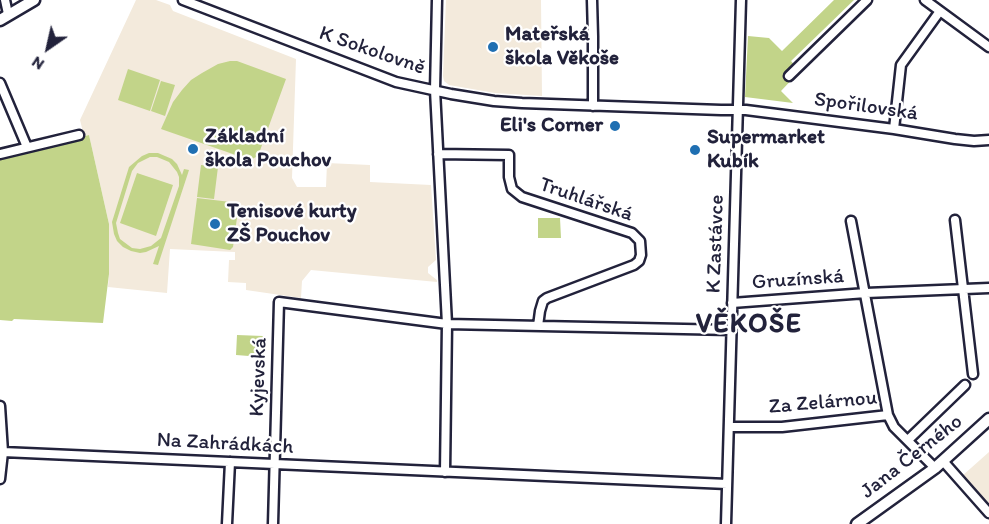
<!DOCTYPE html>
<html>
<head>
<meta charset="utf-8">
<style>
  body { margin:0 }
  #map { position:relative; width:989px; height:524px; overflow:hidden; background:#fff; font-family:Itim,sans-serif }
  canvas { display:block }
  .north { position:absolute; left:18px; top:18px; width:60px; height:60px; -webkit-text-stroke:4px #fff; paint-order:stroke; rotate:214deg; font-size:16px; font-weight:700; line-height:24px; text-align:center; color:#22223b }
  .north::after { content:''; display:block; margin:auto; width:21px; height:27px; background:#22223b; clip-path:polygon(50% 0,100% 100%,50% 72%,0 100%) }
</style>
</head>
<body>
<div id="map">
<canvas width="989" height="524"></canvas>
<div class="north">N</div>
</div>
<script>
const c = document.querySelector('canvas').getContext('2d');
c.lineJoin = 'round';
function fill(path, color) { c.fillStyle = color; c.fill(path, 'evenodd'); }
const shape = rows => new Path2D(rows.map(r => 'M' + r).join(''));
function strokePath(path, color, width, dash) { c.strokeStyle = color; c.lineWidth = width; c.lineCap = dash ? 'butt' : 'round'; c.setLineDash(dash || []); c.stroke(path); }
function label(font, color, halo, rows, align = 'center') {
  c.font = font + ' Itim,sans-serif'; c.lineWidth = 4.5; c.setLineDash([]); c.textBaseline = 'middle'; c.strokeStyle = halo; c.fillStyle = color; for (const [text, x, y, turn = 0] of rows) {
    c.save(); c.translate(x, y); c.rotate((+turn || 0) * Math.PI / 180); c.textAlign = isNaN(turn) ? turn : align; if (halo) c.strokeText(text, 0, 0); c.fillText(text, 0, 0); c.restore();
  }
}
fill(shape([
  [136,0,156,0,170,5,173,11,296,59,292,178,297,187,326,187,327,163,370,165,370,182,431,185,436,260,428,267,428,273,437,280,437,282,311,270,302,281,301,298,246,290,246,283,228,282,229,260,235,260,235,252,170,249,167,293,108,287,109,274,109,224,89,135,84,136,80,120],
  [446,0,541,0,542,96,495,93,449,85,444,81,443,76],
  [989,452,989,507,962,476]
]), '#f3eadc');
fill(shape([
  [834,0,854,0,791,61,800,71,781,91,793,103,745,97,748,36,769,38,782,51],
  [230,61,237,61,286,79,258,156,250,160,161,129,173,102,182,90,191,80,202,73,218,64],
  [128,69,160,80,150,111,118,100],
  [161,81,175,85,165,116,151,111],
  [89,135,109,224,109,274,103,323,14,319,12,321,0,320,0,156],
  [149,153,158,153,172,159,177,164,182,175,184,169,189,170,158,265,153,264,159,246,146,252,140,253,131,251,123,247,117,241,114,234,112,222,129,167,142,156],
  [150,157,157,157,169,162,177,172,179,177,179,186,161,238,151,246,140,249,132,248,120,239,118,233,116,223,132,171,138,163],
  [201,165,218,167,214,199,197,197],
  [137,173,173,185,156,236,120,223],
  [197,198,239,203,233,247,230,250,191,244],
  [538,218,560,218,561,238,538,238],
  [237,335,263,336,262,357,236,355]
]), '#c2d489');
const minor = shape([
  [5,0,8,14],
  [183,0,396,82,451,94,494,101,522,103,721,110,746,110,894,129,955,139,974,141,989,140],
  [437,0,435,90,447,324,445,472],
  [592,0,593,36,593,106],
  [925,0,989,47],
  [789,76,867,0],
  [0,83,27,147],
  [894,129,901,65,940,11],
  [0,154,79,135],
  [438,154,509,155,509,177,512,189,522,197,632,233,640,241,641,255,639,261,634,265,547,298,543,301,540,311,538,326],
  [955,220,973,374],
  [851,221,888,415,894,427,935,468],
  [732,303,866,293,989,288],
  [0,406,3,452,0,479],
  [729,427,782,427,888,415],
  [908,440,965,385],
  [3,452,727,484],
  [943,461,989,513],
  [227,524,230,462],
  [273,524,279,302,447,324,731,330],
  [726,524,741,0]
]);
const tertiary = shape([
  [0,20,34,0],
  [857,524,935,468,989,419]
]);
strokePath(minor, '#22223b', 13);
strokePath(tertiary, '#22223b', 15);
strokePath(minor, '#fff', 8);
strokePath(tertiary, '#fff', 10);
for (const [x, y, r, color] of [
  [493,47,6,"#1f6fb2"],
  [615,126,6,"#1f6fb2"],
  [193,149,6,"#1f6fb2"],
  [695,150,6,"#1f6fb2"],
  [215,224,6,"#1f6fb2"]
]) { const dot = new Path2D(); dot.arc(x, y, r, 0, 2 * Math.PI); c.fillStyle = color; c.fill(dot); strokePath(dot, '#fff', 2); }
label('bold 21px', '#22223b', '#fff', [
  ["Mateřská",505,35],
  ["škola Věkoše",505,59],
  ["Eli's Corner",603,126,"right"],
  ["Základní",205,137],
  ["škola Pouchov",205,161],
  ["Supermarket",707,138],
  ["Kubík",707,162],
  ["Tenisové kurty",227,212],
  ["ZŠ Pouchov",227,236]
], 'left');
label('21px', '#22223b', '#fff', [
  ["K Sokolovně",372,51,19],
  ["Spořilovská",866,107,8],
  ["Truhlářská",586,200,19],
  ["K Zastávce",716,244,-88],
  ["Gruzínská",798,280,-4],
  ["Kyjevská",259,377,-88],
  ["Za Zelárnou",823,403,-5],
  ["Na Zahrádkách",225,444,3],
  ["Jana Černého",912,457,-38]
]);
c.letterSpacing = '1.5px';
label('bold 27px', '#22223b', '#fff', [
  ["VĚKOŠE",749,325]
]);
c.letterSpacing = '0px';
</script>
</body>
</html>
